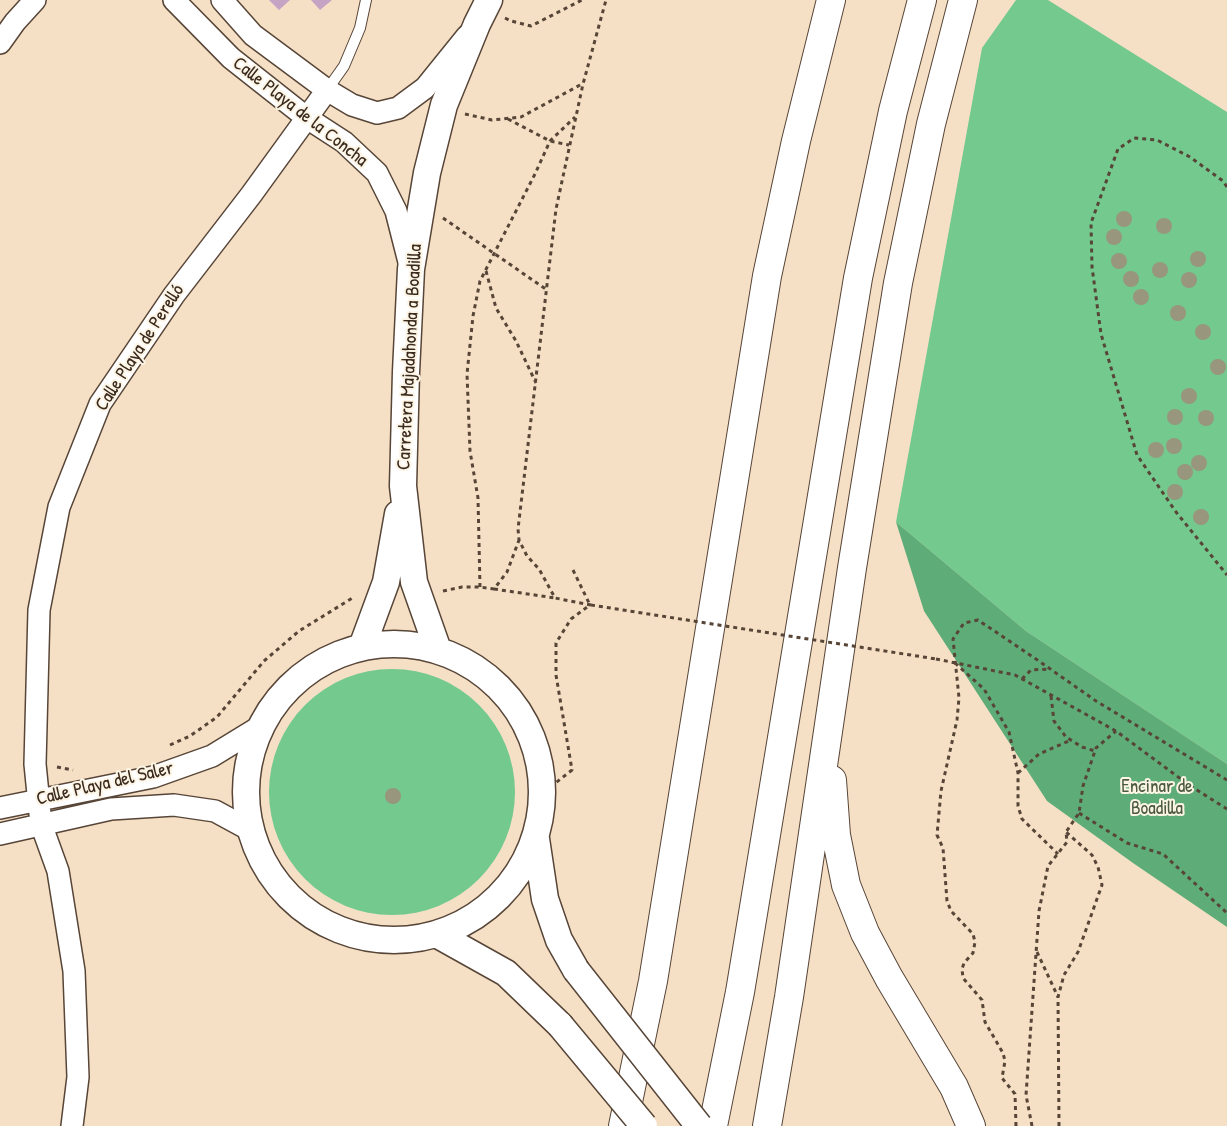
<!DOCTYPE html>
<html>
<head>
<meta charset="utf-8">
<style>
  body { margin:0 }
  canvas { display:block; background:#f5e0c6 }
</style>
</head>
<body>
<canvas width="1227" height="1126"></canvas>
<script>
const c = document.querySelector('canvas').getContext('2d');
c.lineJoin = 'round';
function fill(path, color) { c.fillStyle = color; c.fill(path, 'evenodd'); }
const shape = rows => new Path2D(rows.map(r => 'M' + r).join(''));
function strokePath(path, color, width, dash) { c.strokeStyle = color; c.lineWidth = width; c.lineCap = dash ? 'butt' : 'round'; c.setLineDash(dash || []); c.stroke(path); }
function label(font, color, halo, rows, align = 'center') {
  c.font = font + ' "Patrick Hand",sans-serif'; c.lineWidth = 4; c.setLineDash([]); c.textBaseline = 'middle'; c.strokeStyle = halo; c.fillStyle = color; for (const [text, x, y, turn = 0] of rows) {
    c.save(); c.translate(x, y); c.rotate((+turn || 0) * Math.PI / 180); c.textAlign = isNaN(turn) ? turn : align; if (halo) c.strokeText(text, 0, 0); c.fillText(text, 0, 0); c.restore();
  }
}
fill(shape([
  [1016,0,1048,0,1227,112,1227,764,1026,631,896,522,982,48],
  '269 792a123 123 0 1 1 246 0a123 123 0 1 1-246 0Z'
]), '#73c98e');
fill(shape([
  [896,522,1026,631,1227,764,1227,927,1133,863,1047,801,924,611]
]), '#5ead79');
fill(shape([
  [269,0,290,0,279,10],
  [311,0,332,0,320,10]
]), '#c5a3c5');
const service = shape([
  [327,90,344,66,360,28,366,0]
]);
const minor = shape([
  [174,0,231,58,307,118,344,142,377,173,396,211,410,266],
  [222,0,253,35,327,90,352,105,377,113,398,108,425,88,467,36],
  [0,43,15,22,35,0],
  [0,808,153,777,212,756,261,726],
  [0,834,111,809,174,805,215,811,250,830],
  [72,1126,78,1077,74,971,58,871,41,824,35,764,39,610,59,507,100,404,174,295,251,195,327,90]
]);
const tertiary = shape([
  '246 792a148 148 0 1 1 296 0a148 148 0 1 1-296 0Z',
  [362,647,386,582,398,514],
  [438,650,414,582,403,486,406,372,411,269,427,173,444,105,477,24,489,0],
  [536,839,545,899,559,940,576,970],
  [438,935,506,973,560,1025]
]);
const motorway = shape([
  [832,780,836,835,846,885,865,933,889,978,954,1087,971,1126],
  [623,1126,653,981,767,276,796,141,831,0],
  [713,1126,740,992,858,278,893,111,922,0],
  [767,1126,789,997,852,568,898,283,931,124,963,0]
]);
strokePath(service, '#574537', 12);
strokePath(minor, '#574537', 24);
strokePath(tertiary, '#574537', 29);
strokePath(motorway, '#574537', 30);
strokePath(shape([
  [505,18,511,21,531,26,582,0],
  [465,114,492,120,521,117,582,84],
  [508,119,550,141,569,145],
  [1227,187,1223,181,1190,157,1157,140,1134,138,1118,149,1091,223,1092,267,1101,334,1137,455,1176,512,1227,575],
  [443,218,547,290],
  [486,271,496,308,516,341,536,383],
  [573,570,590,605],
  [480,587,478,498,470,451,467,374,473,316,480,281,535,174,550,141,575,117],
  [494,589,555,598],
  [443,591,462,587,480,587,494,589,507,572,519,540],
  [591,605,555,598,539,569,527,556,519,540,518,529,556,209,583,84,606,0],
  [936,659,1015,675,1116,731,1189,785,1227,809],
  [955,663,984,689,1009,732,1018,773,1018,806,1022,819,1058,854],
  [1022,679,1031,670,1050,669],
  [1051,696,1054,721,1066,737,1082,747,1095,751],
  [170,745,190,736,217,717,264,661,299,631,354,597],
  [57,767,73,770],
  [1018,773,1039,754,1071,740],
  [544,792,572,770,556,675,556,643,571,619,590,605],
  [1079,813,1127,843,1163,854,1227,913],
  [1037,952,1058,997],
  [1016,1126,1015,1094,1002,1078,1005,1061,1003,1053,985,1022,982,1000,963,978,962,969,964,963,973,953,975,942,973,934,951,911,947,901,943,848,937,835,941,791,957,720,959,698,953,639,964,623,978,620,1036,659,1096,701,1227,780],
  [1032,1126,1026,1095,1039,911,1048,866,1067,842,1066,832,1079,813,1083,786,1096,748,1116,731],
  [1059,1126,1058,997,1064,975,1078,952,1102,885,1098,867,1092,855,1066,832]
]), '#574537', 3, [4, 4]);
strokePath(service, '#fff', 10);
strokePath(minor, '#fff', 21);
strokePath(tertiary, '#fff', 26);
strokePath(motorway, '#fff', 28);
const tertiaryBridge = shape([
  [576,970,699,1126],
  [560,1025,644,1126]
]);
strokePath(tertiaryBridge, '#574537', 29, []);
strokePath(shape([
  [591,605,936,659]
]), '#574537', 3, [4, 4]);
strokePath(tertiaryBridge, '#fff', 26);
c.fillStyle = '#98967c';
for (const [x, y] of [
  [1124,219],
  [1164,226],
  [1114,237],
  [1198,259],
  [1119,261],
  [1160,270],
  [1131,279],
  [1189,280],
  [1141,297],
  [1178,313],
  [1203,332],
  [1218,367],
  [1189,396],
  [1175,417],
  [1206,418],
  [1174,446],
  [1156,450],
  [1199,463],
  [1185,472],
  [1175,492],
  [1201,517],
  [393,796]
]) { c.beginPath(); c.arc(x, y, 8, 0, 2 * Math.PI); c.fill(); }
label('19px', '#3b2a1e', '#fcf5e5', [
  ["Calle Playa de la Concha",300,112,38],
  ["Calle Playa de Perelló",140,348,-57],
  ["Carretera Majadahonda a Boadilla",410,357,-87],
  ["Calle Playa del Saler",105,784,-13]
]);
label('19px', '#4c5a40', '#fcf5e5', [
  ["Encinar de",1157,787],
  ["Boadilla",1157,809]
]);
</script>
</body>
</html>
